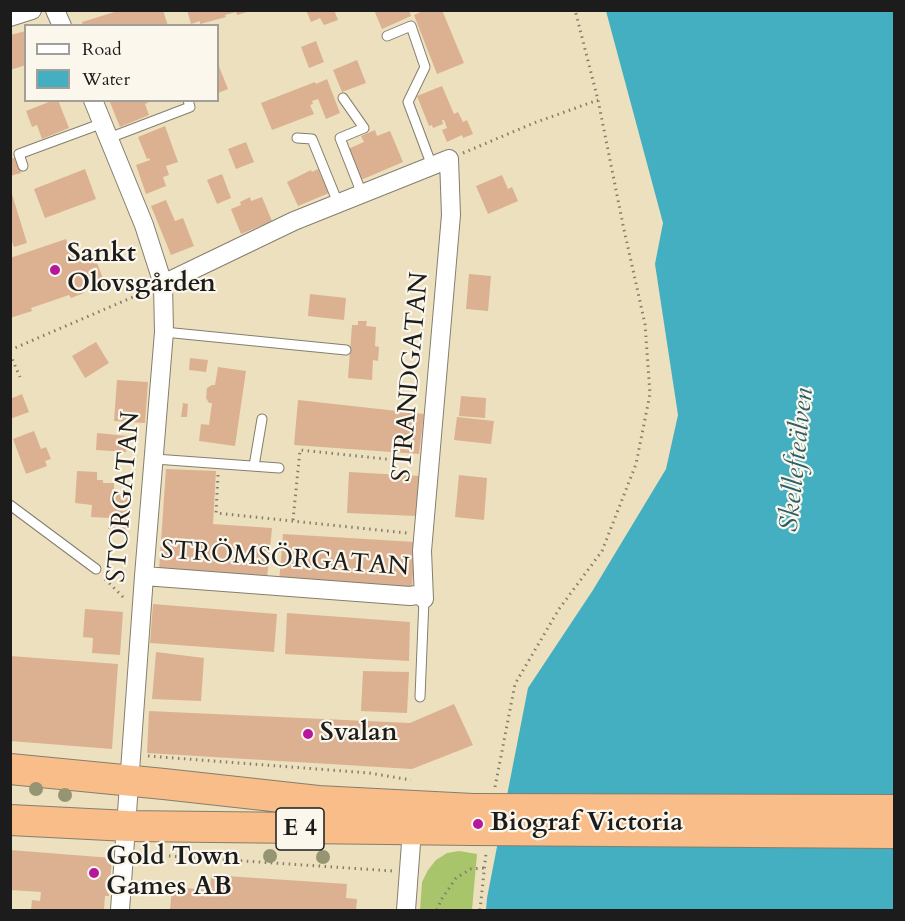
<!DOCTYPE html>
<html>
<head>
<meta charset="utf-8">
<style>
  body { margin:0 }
  #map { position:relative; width:905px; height:921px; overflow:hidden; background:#ece0be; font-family:Cardo,serif }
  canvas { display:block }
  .frame { position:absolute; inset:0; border:12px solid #1c1c1c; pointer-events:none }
  .legend { position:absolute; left:24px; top:24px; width:195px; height:78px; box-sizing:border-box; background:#fbf7ec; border:2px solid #a29f99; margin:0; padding:8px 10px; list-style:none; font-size:18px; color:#1c1c1c }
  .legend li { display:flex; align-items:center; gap:12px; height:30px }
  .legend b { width:30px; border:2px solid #a29f99 }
</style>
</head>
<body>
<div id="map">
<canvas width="905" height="921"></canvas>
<div class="frame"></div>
<ul class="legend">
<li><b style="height:8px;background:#fff"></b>Road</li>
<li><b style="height:16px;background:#43afc0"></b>Water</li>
</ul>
</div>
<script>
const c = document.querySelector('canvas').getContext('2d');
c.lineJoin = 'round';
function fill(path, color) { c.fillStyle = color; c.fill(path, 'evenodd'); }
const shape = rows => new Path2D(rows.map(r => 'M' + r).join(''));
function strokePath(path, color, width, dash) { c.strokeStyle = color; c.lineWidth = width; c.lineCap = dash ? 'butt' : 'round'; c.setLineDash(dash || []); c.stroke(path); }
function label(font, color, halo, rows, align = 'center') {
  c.font = font + ' Cardo,serif'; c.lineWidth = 4.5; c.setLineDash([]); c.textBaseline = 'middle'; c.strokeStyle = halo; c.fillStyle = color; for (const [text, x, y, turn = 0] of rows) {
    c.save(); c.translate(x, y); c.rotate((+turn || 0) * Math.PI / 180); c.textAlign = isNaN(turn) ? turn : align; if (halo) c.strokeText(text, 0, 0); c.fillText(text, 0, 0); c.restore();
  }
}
fill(shape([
  [459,851,477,854,472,910,420,910,422,882,428,870,436,860,447,853]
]), '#a9c56b');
fill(shape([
  [606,11,894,11,894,910,486,910,487,898,528,688,593,590,666,469,678,415,655,264,663,223]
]), '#43afc0');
fill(shape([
  [121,10,163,10,168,26,83,26,82,22],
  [187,10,250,10,250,11,237,15,236,12,225,15,226,17,200,24,200,21,191,24],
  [306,10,334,10,338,20,324,25,320,18,311,22],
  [374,10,409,10,411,16,382,29],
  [425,10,442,10,464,63,437,74,414,15],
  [26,31,26,65,10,70,10,35],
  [316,41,324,62,309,68,301,47],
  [357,60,366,83,342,92,333,70],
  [218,64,228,89,218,93],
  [327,79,340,113,326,119,318,99,312,101,313,104,310,105,314,114,272,130,261,103,315,82,316,84],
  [442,86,454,114,458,112,463,122,467,120,473,134,463,138,462,135,447,142,442,130,447,128,444,120,442,120,443,124,433,128,432,125,429,126,417,96],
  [54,100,58,100,69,128,42,139,37,125,32,127,26,111],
  [109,100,148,100,149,102,145,104,149,115,120,127],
  [165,126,178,162,166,166,169,175,163,177,166,186,146,194,136,165,150,160,149,158,147,159,138,137],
  [375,130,377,136,390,131,403,162,361,180,348,149,364,142,361,136],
  [246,142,254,162,236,169,228,149],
  [16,157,21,173,10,176,10,159],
  [85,169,96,199,45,218,34,189],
  [318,169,329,193,298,206,287,182,311,170,312,172],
  [222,174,231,198,217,204,207,180],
  [502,175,508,189,512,187,518,201,488,214,476,186],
  [11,191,27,243,14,247,10,236],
  [250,197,251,201,262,197,272,221,241,234,231,209,241,205,240,202],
  [166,200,175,221,183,218,194,246,171,255,151,206],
  [66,239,72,255,92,248,104,282,83,289,84,293,71,298,69,295,31,308,32,311,10,318,10,258],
  [469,274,491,276,488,311,466,309],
  [310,294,346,298,344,320,308,316],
  [358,321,367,321,366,326,376,327,375,346,379,347,378,361,373,360,372,380,348,378,352,325,358,325],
  [96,342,109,363,85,378,72,356],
  [190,358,208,360,206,372,189,370],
  [218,367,246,371,235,446,199,441,201,424,209,425,212,403,209,403,206,398,207,388,212,385,215,385],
  [117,380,148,382,145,423,114,421],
  [22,394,29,412,10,419,10,399],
  [461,396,486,398,485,418,459,416],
  [298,400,424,414,419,454,294,445],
  [183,403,188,404,187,417,181,417],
  [457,417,494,421,491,444,454,440],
  [34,431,41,449,46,447,51,459,45,461,47,466,26,474,13,439],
  [97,433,128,436,126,452,96,450],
  [166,469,216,471,213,524,272,528,267,578,159,570],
  [77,471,97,472,97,480,103,480,103,483,114,483,114,492,120,492,120,496,130,497,128,530,108,529,109,518,91,517,92,505,75,503],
  [349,472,421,476,416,516,347,513],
  [459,475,487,478,484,520,455,517],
  [283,534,415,542,412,588,279,583],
  [153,604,277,614,274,652,150,643],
  [85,609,123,612,120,655,92,653,93,638,83,637],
  [287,613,410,622,409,661,285,654],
  [156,652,204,658,201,701,152,699],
  [10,656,118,664,112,749,10,741],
  [363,671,409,672,407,713,361,711],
  [454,704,473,745,412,769,147,753,149,711,410,723],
  [10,850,112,858,109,896,105,896,104,910,31,910,32,900,40,901,41,892,10,890],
  [211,875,347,884,346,898,357,899,356,910,170,910,172,887,210,890]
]), '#dcb191');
const service = shape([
  [387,36,411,26,425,67,408,102,432,166],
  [343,98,364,128,340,138,362,194],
  [109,138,190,107,188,100],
  [297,138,312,139,338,203],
  [23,166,19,154,103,123],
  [164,332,346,350],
  [155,459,279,468],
  [254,466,262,419],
  [10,505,96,569],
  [420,697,424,599]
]);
const minor = shape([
  [55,10,62,26],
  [10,17,32,10],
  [93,100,144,225,163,284,164,332,144,576,120,910],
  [163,284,294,221,449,159,451,215,422,551,424,599],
  [144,576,410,596,423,594],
  [406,910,412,830]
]);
const trunk = shape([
  [10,769,164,784,318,801,473,809],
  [10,820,128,826,472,830]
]);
strokePath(service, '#847e6d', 11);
strokePath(minor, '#847e6d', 20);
strokePath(trunk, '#847e6d', 32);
strokePath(shape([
  [463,153,534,123,598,100],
  [10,350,147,291],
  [10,354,20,377],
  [218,475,216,513,407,533],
  [293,520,300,450,414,462],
  [105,579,124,598],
  [148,756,369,773,411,780],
  [495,787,515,684,559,609,602,551,636,464,650,394,645,324,623,225,598,100,575,10],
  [139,854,393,871],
  [437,910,441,900,456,878,471,869,484,868],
  [480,910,486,853]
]), '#847e6d', 3, [1.5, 4.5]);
strokePath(service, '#fff', 9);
strokePath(minor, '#fff', 18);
strokePath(trunk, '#f8bd89', 30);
const trunkBridge = shape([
  [473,809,894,810],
  [472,830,894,833]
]);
strokePath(trunkBridge, '#847e6d', 32, []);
strokePath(trunkBridge, '#f8bd89', 30);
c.fillStyle = '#959574';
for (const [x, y] of [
  [36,789],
  [65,795],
  [270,856],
  [323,857]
]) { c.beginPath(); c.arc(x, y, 7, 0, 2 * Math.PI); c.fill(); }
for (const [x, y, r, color] of [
  [55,270,6,"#b5179e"],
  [308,734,6,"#b5179e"],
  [478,824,6,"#b5179e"],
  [94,873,6,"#b5179e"]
]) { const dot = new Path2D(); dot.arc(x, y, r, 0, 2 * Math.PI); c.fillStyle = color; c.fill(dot); strokePath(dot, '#fbf7ec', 2); }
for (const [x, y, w] of [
  [300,829,48]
]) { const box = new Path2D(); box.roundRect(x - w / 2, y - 21, w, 42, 4.5); c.fillStyle = '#fbf7ec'; c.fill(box); strokePath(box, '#1c1c1c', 1.5); }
label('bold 24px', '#1c1c1c', null, [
  ["E 4",300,829]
]);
label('bold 26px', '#1c1c1c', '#fbf7ec', [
  ["Sankt",67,255],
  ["Olovsgården",67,285],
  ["Svalan",320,734],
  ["Biograf Victoria",490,824],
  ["Gold Town",106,858],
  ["Games AB",106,888]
], 'left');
label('26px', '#1c1c1c', '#fbf7ec', [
  ["STRANDGATAN",412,377,-85],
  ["STORGATAN",125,497,-85],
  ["STRÖMSÖRGATAN",285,560,4]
]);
label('italic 27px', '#2e5e66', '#fbf7ec', [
  ["Skellefteälven",798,460,-84]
]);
</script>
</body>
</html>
